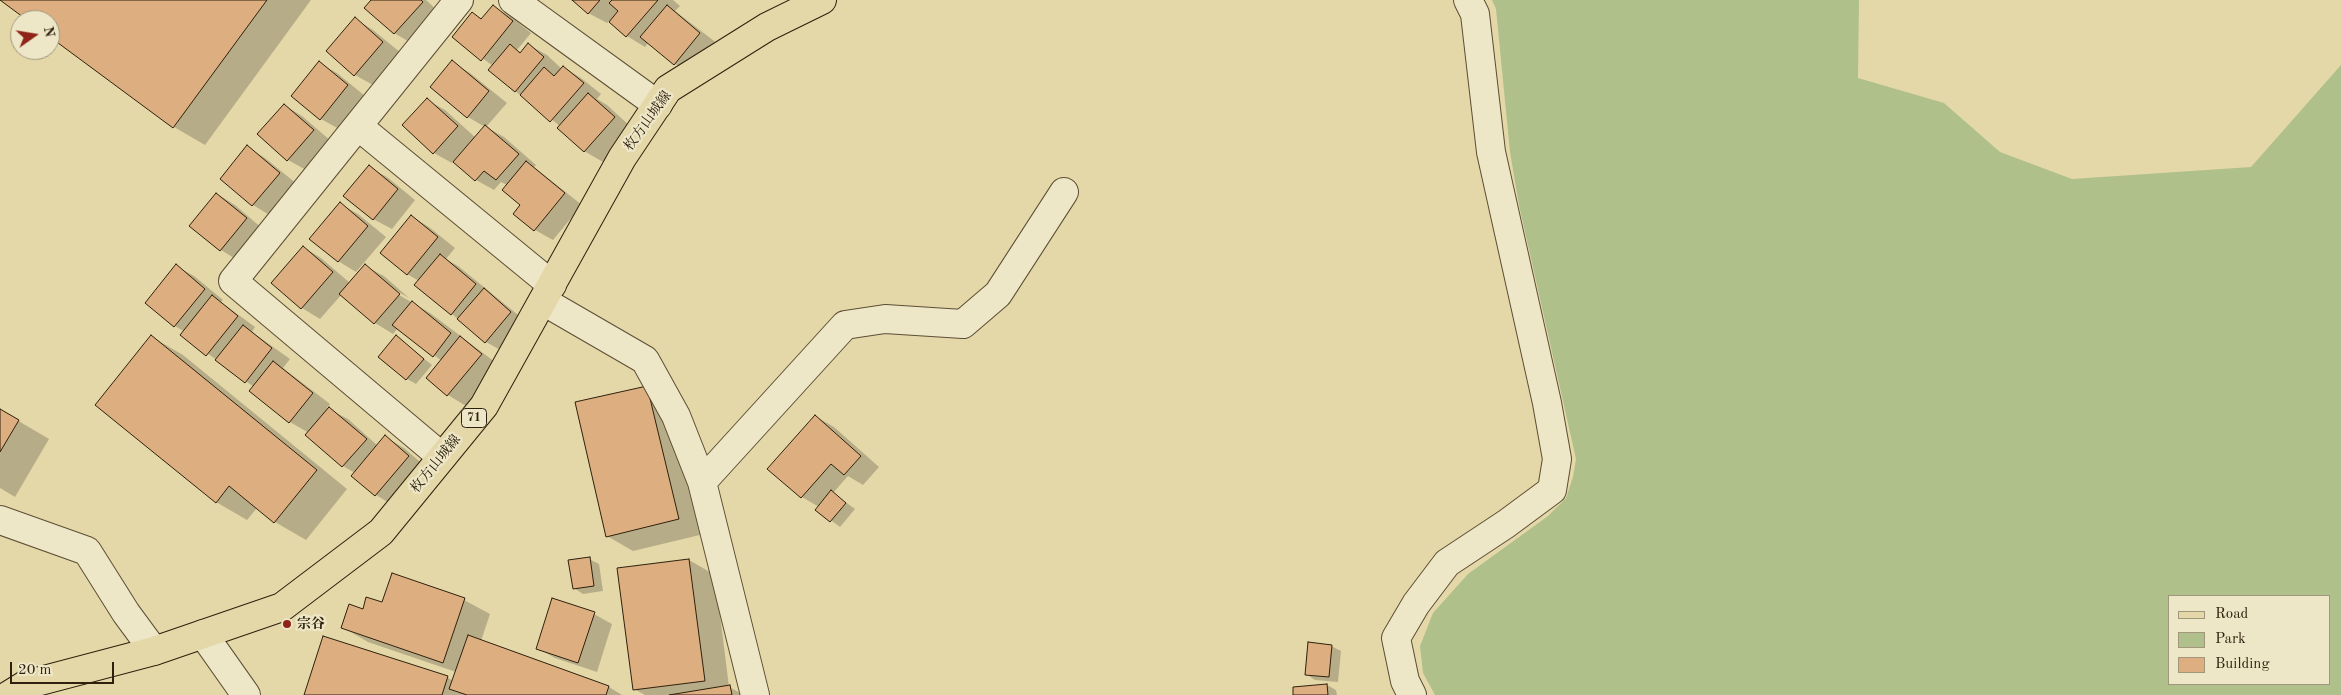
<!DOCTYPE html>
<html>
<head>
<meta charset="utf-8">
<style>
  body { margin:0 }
  #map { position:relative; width:2341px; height:695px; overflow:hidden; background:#e4d8a9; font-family:"Old Standard TT",serif }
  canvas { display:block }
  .legend { position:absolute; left:2168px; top:595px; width:162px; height:90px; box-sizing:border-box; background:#ede6c7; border:1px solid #a1977d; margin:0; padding:6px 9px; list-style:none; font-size:15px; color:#2e200d }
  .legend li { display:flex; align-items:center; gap:10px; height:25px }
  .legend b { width:25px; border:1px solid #a1977d }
  .north { position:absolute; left:10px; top:10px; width:50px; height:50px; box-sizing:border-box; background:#ede6c7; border:1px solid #a1977d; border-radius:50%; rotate:77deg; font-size:14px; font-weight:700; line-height:20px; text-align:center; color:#2e200d }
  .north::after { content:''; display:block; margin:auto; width:18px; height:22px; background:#8f2418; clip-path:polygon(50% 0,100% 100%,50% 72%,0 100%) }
  .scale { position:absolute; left:10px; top:662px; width:104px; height:22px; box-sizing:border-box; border:2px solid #2e200d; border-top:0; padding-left:6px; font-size:15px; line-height:18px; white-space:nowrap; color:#2e200d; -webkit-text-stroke:4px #ede6c7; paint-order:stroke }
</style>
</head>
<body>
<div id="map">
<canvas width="2341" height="695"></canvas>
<ul class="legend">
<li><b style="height:6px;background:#e4d8a9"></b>Road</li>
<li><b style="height:14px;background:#afc08b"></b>Park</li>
<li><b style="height:14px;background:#ddae7f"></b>Building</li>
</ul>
<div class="north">N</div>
<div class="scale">20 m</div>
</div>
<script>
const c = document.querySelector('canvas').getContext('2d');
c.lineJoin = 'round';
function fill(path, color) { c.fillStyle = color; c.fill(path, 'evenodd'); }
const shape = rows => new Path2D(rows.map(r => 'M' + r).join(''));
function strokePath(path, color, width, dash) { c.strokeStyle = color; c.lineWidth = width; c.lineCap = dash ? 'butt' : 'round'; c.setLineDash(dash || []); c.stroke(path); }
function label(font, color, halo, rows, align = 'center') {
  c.font = font + ' "Old Standard TT","Noto Serif JP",serif'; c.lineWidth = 4.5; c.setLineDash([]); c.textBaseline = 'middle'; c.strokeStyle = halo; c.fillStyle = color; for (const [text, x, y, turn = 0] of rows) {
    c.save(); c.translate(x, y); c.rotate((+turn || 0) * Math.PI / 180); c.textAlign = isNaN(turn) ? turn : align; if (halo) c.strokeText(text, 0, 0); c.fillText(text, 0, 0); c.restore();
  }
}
fill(shape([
  [1492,0,1859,0,1858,78,1944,103,2000,152,2072,179,2251,167,2341,65,2341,695,1435,695,1423,673,1420,646,1433,613,1468,574,1548,516,1566,498,1573,477,1576,459,1519,205,1510,152,1496,9],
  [2170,596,2330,596,2330,684,2170,684]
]), '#afc08b');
fill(shape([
  [2,0,311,0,205,145,174,127,50,36,50,20,29,20],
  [373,0,426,0,440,13,413,44,394,33],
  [574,0,673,0,680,6,675,11,718,44,693,74,675,64,649,42,645,47,627,36,609,21,607,23,588,13],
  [493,7,511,17,531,33,517,50,522,53,529,45,547,55,562,69,563,67,581,78,601,94,597,99,607,105,632,128,603,162,584,151,560,126,515,91,493,66,454,37,472,14,483,20],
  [355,19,373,30,401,53,373,85,355,75],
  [452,62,470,73,507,103,486,127,504,137,536,165,534,167,582,205,553,240,535,230,522,205,507,185,501,182,494,190,476,180,454,161,452,163,434,153,427,100,445,110,476,138,485,127,468,117],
  [319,63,337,73,365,96,339,129,321,119],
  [284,105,302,116,331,141,306,170,288,160],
  [247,147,265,158,297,184,271,216,253,205,221,179],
  [369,167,387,177,415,200,392,229,373,219],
  [217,194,235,205,264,230,239,261,221,250,191,226],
  [340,204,358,214,386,237,356,272,338,261],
  [411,216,429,227,455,248,446,259,458,266,528,323,504,352,486,342,452,314,419,281,407,274],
  [303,247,321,258,350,283,365,266,384,276,409,298,395,290,394,292,430,313,499,365,466,406,448,395,428,378,442,361,398,328,393,334,375,323,342,294,320,319,302,308,272,283],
  [176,266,194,276,223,300,221,302,255,327,252,332,290,359,283,368,330,404,327,408,348,419,378,446,385,437,404,448,426,467,394,506,376,495,353,476,355,473,343,466,307,435,309,433,290,422,254,387,182,335,185,332,175,326],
  [152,337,183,355,347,489,306,540,275,522,257,508,247,520,216,502],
  [397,337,432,365,416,384,407,379],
  [647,387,673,402,704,534,633,551,607,536],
  [0,410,49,439,15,497,0,488],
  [815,416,834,427,879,467,863,485,848,476,833,493,855,509,840,527,817,510,819,507,802,497,769,469],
  [589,559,599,564,603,591,583,594,574,588],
  [689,560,715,575,729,687,744,695,645,695,634,689],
  [464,600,490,614,481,641,609,687,622,695,305,695,447,677,453,681,456,672,368,642,342,627,363,611,383,604],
  [594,614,612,624,597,672,555,658,537,648],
  [1331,646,1341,651,1338,682,1315,680,1306,674],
  [1327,685,1336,690,1337,695,1295,695]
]), '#0003');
const building = shape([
  [0,0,267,0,173,128,50,37,50,20,27,20,0,0],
  [371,0,421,0,423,2,394,34,364,8,371,0],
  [572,0,600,0,588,14,572,0],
  [612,0,658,0,626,37,609,22,618,11,609,3,612,0],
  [493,5,513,21,481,61,452,37,472,12,481,19,493,5],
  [667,5,700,33,674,65,640,37,667,5],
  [355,17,383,42,354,76,326,51,355,17],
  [528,43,544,57,515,92,488,70,510,44,520,53,528,43],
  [452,60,489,91,467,118,430,87,452,60],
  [319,61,348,85,320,120,291,96,319,61],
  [563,66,584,83,550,122,520,95,544,67,554,76,563,66],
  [588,93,615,117,584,152,557,128,588,93],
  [427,98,458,126,433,154,402,125,427,98],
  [284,104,314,130,287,161,257,134,284,104],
  [485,125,519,154,496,180,484,171,475,181,453,162,485,125],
  [247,145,280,173,252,206,220,179,247,145],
  [526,161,565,193,534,231,513,214,520,205,502,190,526,161],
  [369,165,398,189,373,220,343,196,369,165],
  [216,193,247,218,220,251,189,226,216,193],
  [340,202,368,226,338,262,309,239,340,202],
  [411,215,438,237,407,275,380,253,411,215],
  [303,246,333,272,301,309,271,283,303,246],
  [440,254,476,284,451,315,414,285,440,254],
  [176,264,205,289,174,327,145,303,176,264],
  [365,264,400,294,374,324,339,294,365,264],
  [484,288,511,312,485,343,457,319,484,288],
  [212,295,238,316,206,356,180,335,212,295],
  [412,301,451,333,433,357,392,325,412,301],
  [243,325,272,348,245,383,215,360,243,325],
  [151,335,317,470,274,523,229,486,216,503,95,405,151,335],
  [396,335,424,359,406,380,378,357,396,335],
  [460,336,482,354,447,396,426,378,460,336],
  [273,361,313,393,289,423,249,391,273,361],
  [647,386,679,519,606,537,575,402,647,386],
  [329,407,367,439,342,467,305,435,329,407],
  [0,409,19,420,0,452,0,409],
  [815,415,861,456,844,475,831,464,801,498,767,469,815,415],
  [385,435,409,456,375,496,351,476,385,435],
  [831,490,846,503,830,522,815,510,831,490],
  [590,557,594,586,573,589,568,560,590,557],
  [689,559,705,681,633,690,617,568,689,559],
  [392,573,465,598,443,663,341,628,349,604,363,609,366,597,382,602,392,573],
  [552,598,595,612,578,663,536,649,552,598],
  [468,635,609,686,606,695,467,695,449,689,468,635],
  [323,636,448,676,442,695,304,695,323,636],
  [1308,642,1332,645,1329,677,1305,675,1308,642],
  [1327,684,1328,695,1293,695,1293,687,1327,684],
  [730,685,732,695,669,695,730,685]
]);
fill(building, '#ddae7f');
strokePath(building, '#2e200d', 1);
const minor = shape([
  [513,0,658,105],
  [358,126,552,285],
  [543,301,645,360,676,416,702,482,755,695],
  [442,457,233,281,459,0],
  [702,482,845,325,885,319,963,324,998,294,1064,192],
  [0,520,87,551,126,613,154,651],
  [203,634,246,695],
  [1412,695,1405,681,1396,638,1416,604,1447,563,1506,524,1552,490,1557,459,1547,403,1491,152,1475,14,1468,0]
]);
const primary = shape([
  [9,695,25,685,154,651,282,607,381,532,484,406,622,158,668,89,767,27,822,0]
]);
strokePath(minor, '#5c4e34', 30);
strokePath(primary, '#2e200d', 30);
strokePath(minor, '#ede6c7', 28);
strokePath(primary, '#e4d8a9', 28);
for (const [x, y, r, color] of [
  [287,624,5,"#8f2418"]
]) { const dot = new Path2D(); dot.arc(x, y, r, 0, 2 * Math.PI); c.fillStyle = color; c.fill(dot); strokePath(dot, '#ede6c7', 2); }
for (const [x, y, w] of [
  [474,418,25]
]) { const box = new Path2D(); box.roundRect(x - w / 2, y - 9.5, w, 19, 4); c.fillStyle = '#ede6c7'; c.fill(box); strokePath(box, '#2e200d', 1); }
label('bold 12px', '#2e200d', null, [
  ["71",474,418]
]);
label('14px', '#2e200d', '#ede6c7', [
  ["枚方山城線",648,121,-54],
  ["枚方山城線",436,464,-51]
]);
label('bold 14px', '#2e200d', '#ede6c7', [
  ["宗谷",297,624]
], 'left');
</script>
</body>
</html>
